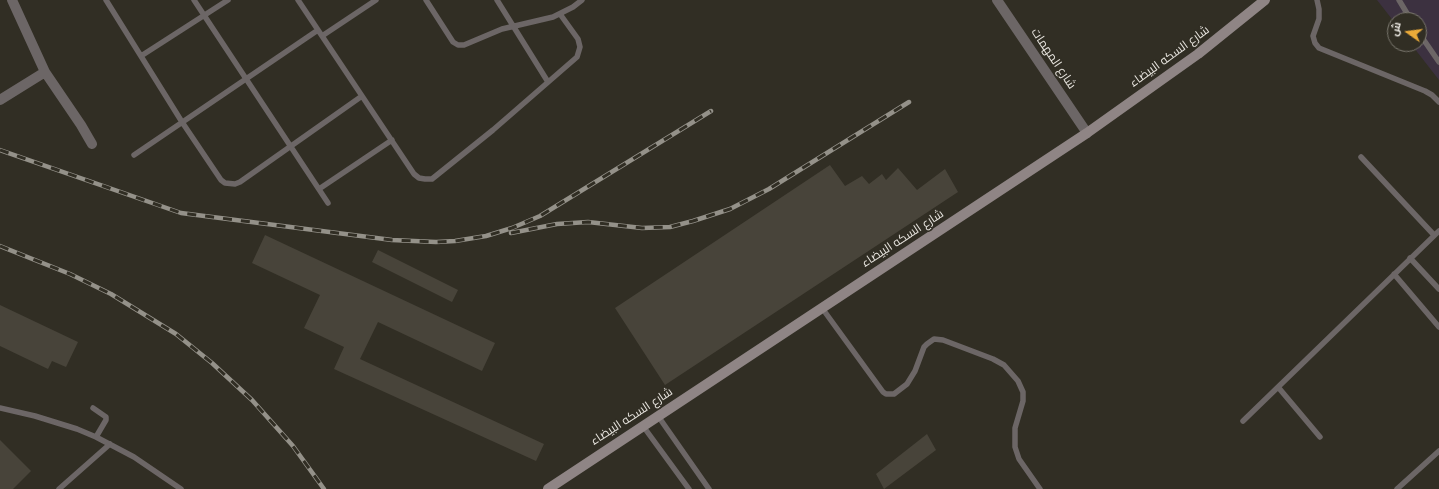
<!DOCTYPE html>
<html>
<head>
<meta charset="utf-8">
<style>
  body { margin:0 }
  #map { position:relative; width:1439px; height:489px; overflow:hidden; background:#312e24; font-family:"Nunito Sans",Cairo,sans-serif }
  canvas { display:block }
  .north { position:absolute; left:1387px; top:12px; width:40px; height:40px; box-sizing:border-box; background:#312e24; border:1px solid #7b786f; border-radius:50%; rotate:284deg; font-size:11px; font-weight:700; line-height:16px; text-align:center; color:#e9e6e0 }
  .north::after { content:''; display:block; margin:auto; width:14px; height:18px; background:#eaaa39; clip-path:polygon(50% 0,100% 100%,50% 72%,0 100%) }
</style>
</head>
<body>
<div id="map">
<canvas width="1439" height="489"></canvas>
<div class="north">ش</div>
</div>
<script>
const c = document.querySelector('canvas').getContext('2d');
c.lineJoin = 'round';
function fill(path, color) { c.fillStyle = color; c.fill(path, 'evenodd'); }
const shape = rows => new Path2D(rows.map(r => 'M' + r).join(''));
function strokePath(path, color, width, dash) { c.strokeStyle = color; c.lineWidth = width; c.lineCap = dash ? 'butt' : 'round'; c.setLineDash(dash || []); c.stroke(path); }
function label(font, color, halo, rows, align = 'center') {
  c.font = font + ' "Nunito Sans",Cairo,sans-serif'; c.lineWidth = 3.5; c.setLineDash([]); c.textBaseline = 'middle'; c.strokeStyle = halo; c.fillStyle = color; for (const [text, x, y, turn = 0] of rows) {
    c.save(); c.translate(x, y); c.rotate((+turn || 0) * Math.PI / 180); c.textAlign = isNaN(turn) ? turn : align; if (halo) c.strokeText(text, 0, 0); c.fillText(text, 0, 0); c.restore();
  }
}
fill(shape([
  [1377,0,1439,0,1439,80,1411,44,1419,44,1419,20,1395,20,1395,23]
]), '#3c3140');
fill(shape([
  [830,165,845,186,862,176,869,184,882,174,886,180,898,168,917,190,945,169,958,192,665,385,615,308],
  [265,235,495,343,482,371,378,322,360,359,544,444,536,461,334,369,344,347,304,328,320,295,252,263],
  [378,250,458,290,452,302,372,262],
  [0,305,78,342,66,367,52,361,48,369,0,346],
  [927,434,936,450,884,489,876,474],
  [0,440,31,471,13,489,0,489]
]), '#48443a');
strokePath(shape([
  [106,0,182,122,221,180,225,183,235,184,240,182,362,96],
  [194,0,328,203],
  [298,0,414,174,419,178,425,179,432,179,493,130,577,57,580,47,578,39,560,14],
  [426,0,453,42,458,45,464,45,502,29,553,17,573,7,582,0],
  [497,0,548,82],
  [1317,0,1319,9,1319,19,1313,36,1315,43,1319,48,1425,91,1432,95,1439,102],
  [1399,0,1411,20],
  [1419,33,1439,62],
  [322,36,376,0],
  [141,56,228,0],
  [134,155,318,30],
  [1361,157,1434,235],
  [319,189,392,140],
  [1410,258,1439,289],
  [1394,274,1439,327],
  [822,308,883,392,886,394,894,394,907,384,915,371,924,347,927,344,934,339,943,340,993,359,1004,365,1018,381,1023,392,1023,401,1015,428,1015,447,1019,459,1040,489],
  [1278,387,1320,437],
  [0,408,35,416,77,429,96,437,134,457,181,489],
  [93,408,106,417,106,420,96,437],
  [658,416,709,489],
  [1243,421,1439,231],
  [643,426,689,489],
  [59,489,110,444],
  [1397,489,1439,451]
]), '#6c6666', 5.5);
strokePath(shape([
  [997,0,1087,133],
  [45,72,81,125,92,144],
  [0,100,45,72,12,0]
]), '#6c6666', 10);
strokePath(shape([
  [548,489,1087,133,1198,54,1265,0]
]), '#8f8585', 10);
const rail = shape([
  [0,150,181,213,392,240,436,242,455,241,486,236,512,228,540,216,711,111],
  [511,233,557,224,588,222,642,228,670,227,693,221,730,209,769,189,909,102],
  [0,246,70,274,111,294,176,334,212,363,252,400,293,446,324,489]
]);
strokePath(rail, '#949189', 4.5);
strokePath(rail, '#312e24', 3, [9]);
label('12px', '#e9e6e0', '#312e24', [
  ["شارع السكه البيضاء",1170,57,-36],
  ["شارع المهمات",1053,59,56],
  ["شارع السكه البيضاء",903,239,-33],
  ["شارع السكه البيضاء",632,417,-33]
]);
</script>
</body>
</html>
